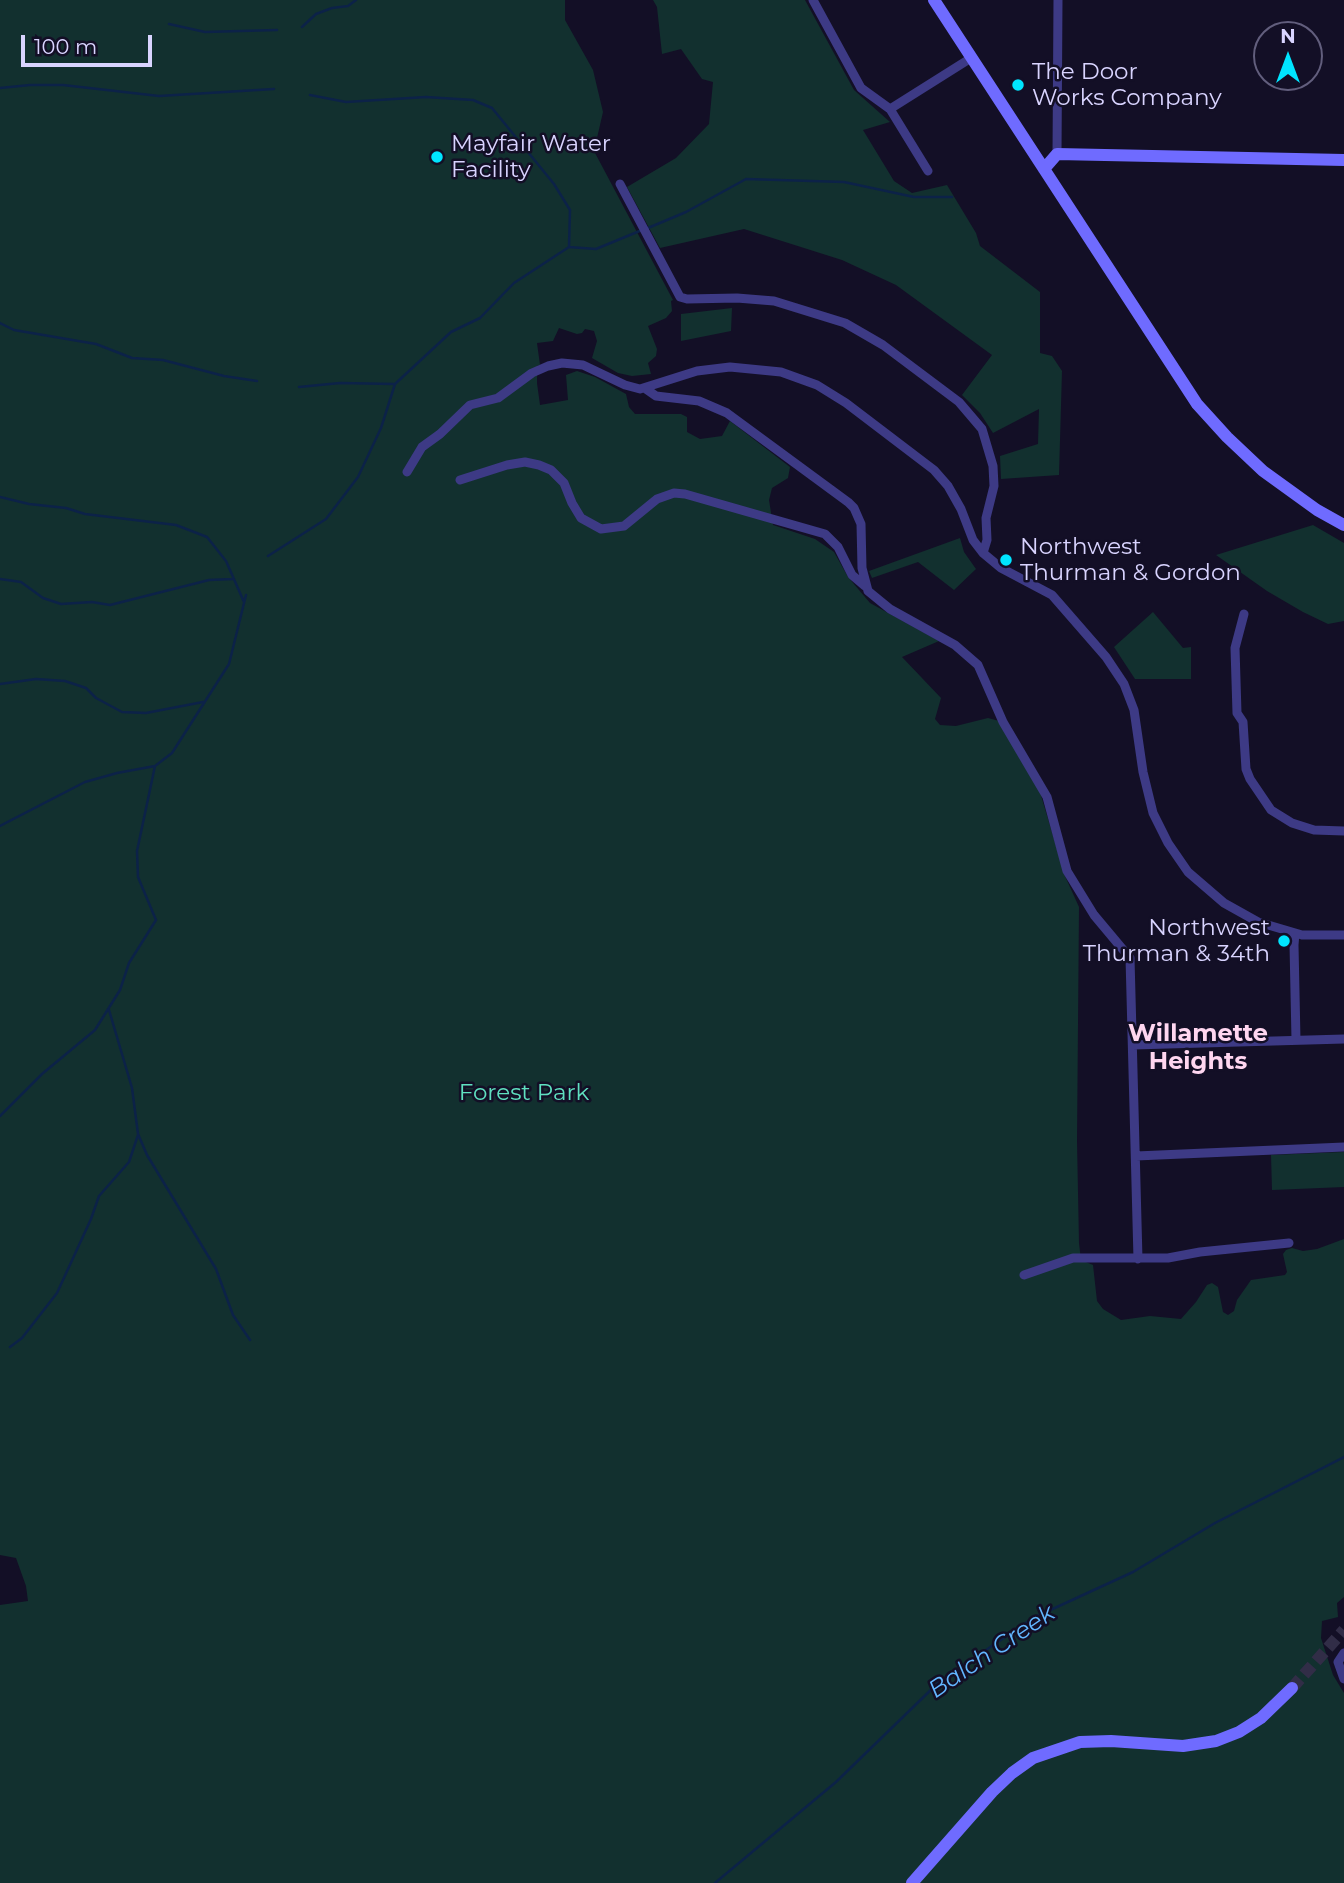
<!DOCTYPE html>
<html>
<head>
<meta charset="utf-8">
<style>
  body { margin:0 }
  #map { position:relative; width:1344px; height:1883px; overflow:hidden; background:#130f26; font-family:Montserrat,sans-serif }
  canvas { display:block }
  .north { position:absolute; left:1253px; top:21px; width:70px; height:70px; box-sizing:border-box; background:#130f26; border:2px solid #625e7d; border-radius:50%; rotate:0deg; font-size:19px; font-weight:700; line-height:28px; text-align:center; color:#d9d4ff }
  .north::after { content:''; display:block; margin:auto; width:24px; height:32px; background:#00e5ff; clip-path:polygon(50% 0,100% 100%,50% 72%,0 100%) }
  .scale { position:absolute; left:21px; top:35px; width:131px; height:32px; box-sizing:border-box; border:4px solid #d9d4ff; border-top:0; padding-left:9px; font-size:21px; line-height:24px; white-space:nowrap; color:#d9d4ff; -webkit-text-stroke:5px #130f26; paint-order:stroke }
</style>
</head>
<body>
<div id="map">
<canvas width="1344" height="1883"></canvas>
<div class="north">N</div>
<div class="scale">100 m</div>
</div>
<script>
const c = document.querySelector('canvas').getContext('2d');
c.lineJoin = 'round';
function fill(path, color) { c.fillStyle = color; c.fill(path, 'evenodd'); }
const shape = rows => new Path2D(rows.map(r => 'M' + r).join(''));
function strokePath(path, color, width, dash) { c.strokeStyle = color; c.lineWidth = width; c.lineCap = dash ? 'butt' : 'round'; c.setLineDash(dash || []); c.stroke(path); }
function label(font, color, halo, rows, align = 'center') {
  c.font = font + ' Montserrat,sans-serif'; c.lineWidth = 5; c.setLineDash([]); c.textBaseline = 'middle'; c.strokeStyle = halo; c.fillStyle = color; for (const [text, x, y, turn = 0] of rows) {
    c.save(); c.translate(x, y); c.rotate((+turn || 0) * Math.PI / 180); c.textAlign = isNaN(turn) ? turn : align; if (halo) c.strokeText(text, 0, 0); c.fillText(text, 0, 0); c.restore();
  }
}
fill(shape([
  [0,0,565,0,565,20,593,70,603,112,594,151,673,300,671,301,672,311,666,318,648,326,657,349,656,356,648,363,651,374,632,376,618,373,592,358,597,341,594,331,585,329,582,333,577,334,559,328,553,341,537,343,540,365,537,366,537,383,540,405,568,400,566,375,577,371,595,377,626,394,629,407,635,414,681,414,687,417,687,432,700,439,722,436,730,421,790,467,788,478,772,488,769,500,773,525,815,539,834,552,848,577,870,603,939,641,902,657,941,698,935,719,940,725,956,726,988,718,999,721,1040,792,1065,876,1079,907,1077,1141,1079,1243,1081,1260,1093,1265,1097,1301,1103,1309,1121,1320,1150,1316,1181,1319,1196,1302,1207,1285,1212,1283,1218,1287,1223,1312,1228,1315,1234,1311,1237,1300,1251,1280,1285,1275,1287,1272,1283,1254,1286,1250,1292,1248,1303,1251,1317,1249,1344,1239,1344,1597,1337,1603,1338,1617,1322,1621,1321,1638,1333,1675,1344,1693,1344,1883,0,1883,0,1605,28,1601,26,1586,16,1558,0,1555],
  [653,0,805,0,854,90,890,122,863,130,894,181,912,193,947,185,976,233,980,246,1040,292,1040,353,1052,356,1062,371,1059,475,1001,479,1000,456,1038,444,1039,409,993,433,980,413,962,395,992,355,896,285,842,260,744,229,660,248,627,187,676,158,709,124,713,82,702,79,681,49,662,54,657,7],
  [732,308,731,331,681,341,681,314],
  [1313,525,1344,543,1344,621,1328,624,1303,612,1267,591,1216,555],
  [960,538,964,552,976,569,954,590,918,562,872,578,869,571],
  [1153,612,1183,648,1191,647,1191,679,1135,679,1114,647],
  [1344,1152,1344,1187,1272,1190,1271,1155]
]), '#12302f');
strokePath(shape([
  [169,24,205,32,277,30],
  [302,27,316,14,332,8,348,6,356,0],
  [0,88,30,85,63,85,159,96,274,89],
  [310,95,346,102,426,97,473,100,492,108,554,184,570,210,569,247],
  [648,228,686,212,746,179,844,182,914,197,952,197],
  [0,323,14,330,96,344,132,358,163,360,224,376,257,381],
  [299,387,340,383,394,384],
  [0,497,29,504,66,508,85,514,176,525,207,537,226,561,244,602],
  [268,556,326,519,358,477,381,428,395,384,451,332,480,318,514,283,569,247,596,249,642,230],
  [0,579,21,582,43,598,61,604,92,602,110,605,209,580,233,579],
  [0,684,36,679,65,681,86,688,96,698,122,712,146,713,203,702],
  [0,826,85,782,117,773,155,766,172,753,229,664,246,595],
  [109,1010,132,1088,138,1134,147,1155,216,1269,233,1315,250,1340],
  [0,1116,42,1074,95,1030,120,990,129,963,156,920,138,877,137,851,155,766],
  [10,1347,22,1338,57,1293,91,1219,99,1196,129,1162,138,1135],
  [715,1883,836,1782,939,1682,1033,1618,1133,1572,1215,1523,1344,1457]
]), '#0c2248', 2.5);
strokePath(shape([
  [1292,1688,1344,1630]
]), '#312d47', 12, [12, 6]);
strokePath(shape([
  [813,0,861,88,890,109,928,171],
  [890,109,971,58],
  [1057,154,1058,0],
  [620,184,680,297,687,299,737,298,774,301,845,323,883,345,959,402,982,429,993,466,994,486,986,518,987,540,983,553],
  [646,389,656,396,699,401,727,413,848,502,854,508,861,524,862,568,868,591,890,609,955,645,978,665,1003,722,1047,797,1067,871,1094,915,1130,958,1138,1259],
  [407,472,422,447,440,434,470,405,498,398,532,373,548,366,562,363,583,365,625,385,640,389,697,371,730,367,781,372,817,385,846,403,934,470,948,486,961,509,973,540,983,553,1001,568,1052,595,1106,657,1124,684,1134,710,1143,772,1153,813,1168,843,1188,872,1224,903,1258,922,1302,935,1344,935],
  [460,480,507,465,525,462,539,465,551,470,564,483,572,503,581,518,601,529,624,526,657,499,674,493,685,494,825,534,838,547,852,575,865,586],
  [1244,614,1235,648,1237,713,1243,722,1246,769,1250,779,1271,810,1292,823,1314,830,1344,831],
  [1295,933,1294,945,1296,1040],
  [1133,1045,1344,1039],
  [1136,1156,1344,1147],
  [1024,1275,1073,1258,1168,1258,1200,1252,1289,1243],
  [1344,1653,1338,1662,1344,1679]
]), '#3d3a85', 9);
strokePath(shape([
  [934,0,1197,404,1227,437,1263,471,1317,510,1344,525],
  [1044,169,1057,154,1344,160],
  [912,1883,992,1792,1012,1773,1033,1758,1080,1742,1111,1741,1183,1746,1216,1741,1239,1732,1261,1718,1292,1688]
]), '#6f6bff', 12);
for (const [x, y, r, color] of [
  [1018,85,7,"#00e5ff"],
  [437,157,7,"#00e5ff"],
  [1006,560,7,"#00e5ff"],
  [1284,941,7,"#00e5ff"]
]) { const dot = new Path2D(); dot.arc(x, y, r, 0, 2 * Math.PI); c.fillStyle = color; c.fill(dot); strokePath(dot, '#130f26', 2.5); }
label('23px', '#d9d4ff', '#130f26', [
  ["The Door",1032,72],
  ["Works Company",1032,98],
  ["Mayfair Water",451,144],
  ["Facility",451,170],
  ["Northwest",1020,547],
  ["Thurman & Gordon",1020,573],
  ["Northwest",1270,928,"right"],
  ["Thurman & 34th",1270,954,"right"]
], 'left');
label('23px', '#5fe0c0', '#130f26', [
  ["Forest Park",524,1093]
]);
label('bold 24px', '#ffd6f0', '#130f26', [
  ["Willamette",1198,1034],
  ["Heights",1198,1062]
]);
label('italic 24px', '#62b6ff', '#130f26', [
  ["Balch Creek",992,1652,-34]
]);
</script>
</body>
</html>
